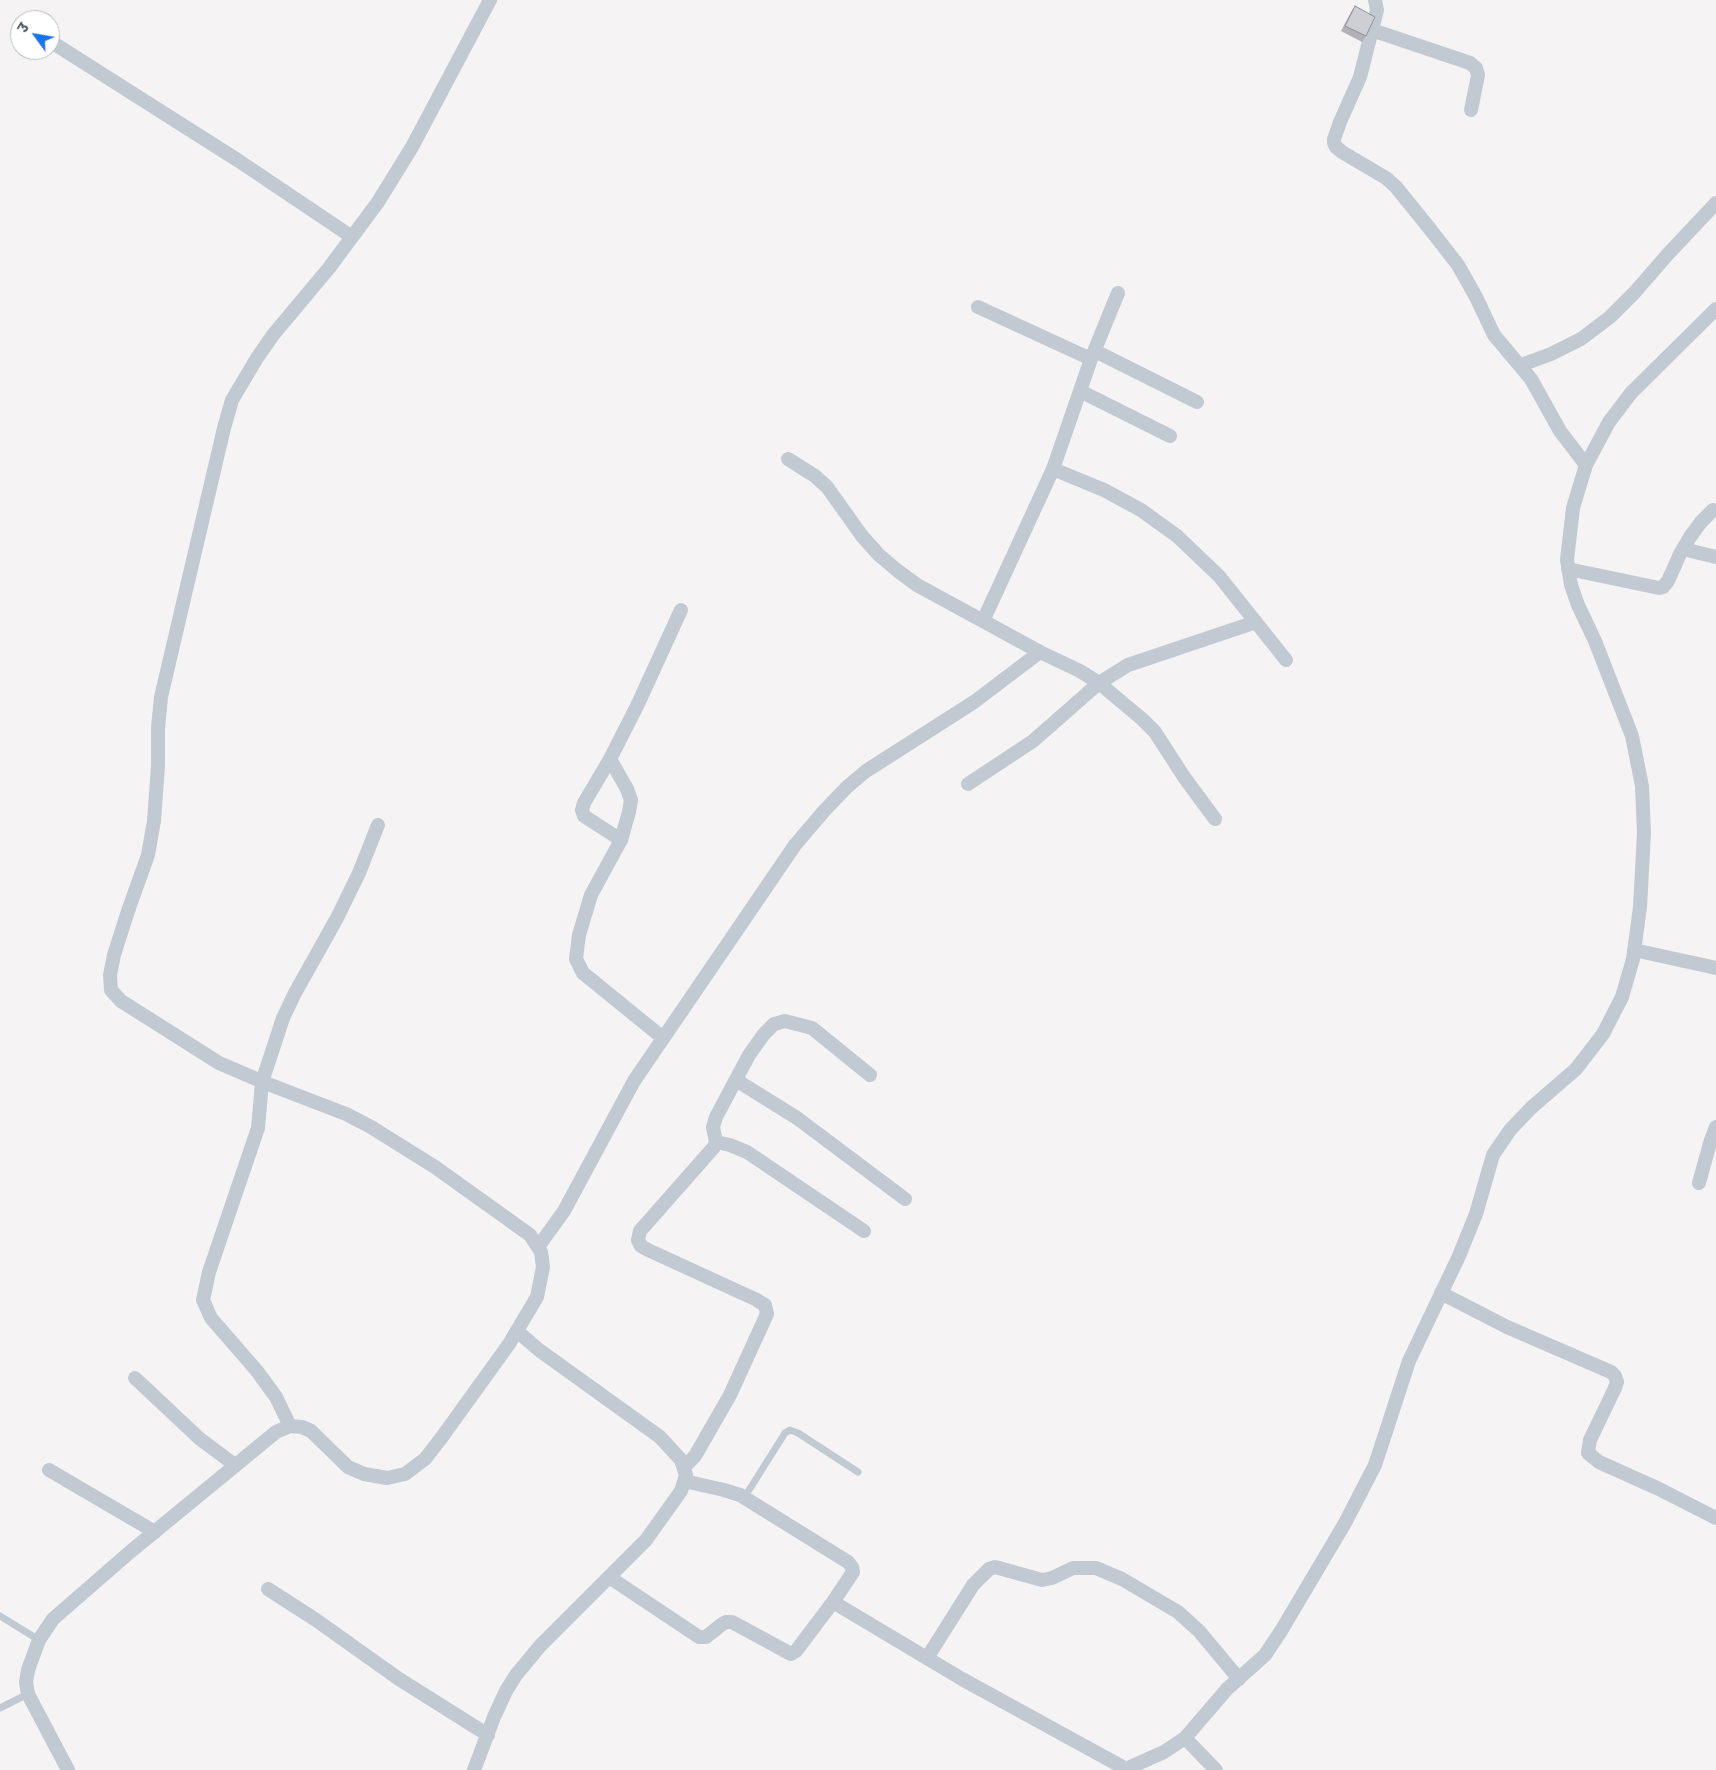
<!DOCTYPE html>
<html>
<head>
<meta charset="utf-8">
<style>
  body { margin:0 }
  #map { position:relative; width:1716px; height:1770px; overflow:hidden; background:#f5f3f3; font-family:Poppins,"Noto Sans Devanagari",sans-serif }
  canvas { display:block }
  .north { position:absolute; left:10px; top:10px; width:50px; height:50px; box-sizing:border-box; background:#fff; border:1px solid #b7bbc0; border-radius:50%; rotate:302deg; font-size:14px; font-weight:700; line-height:20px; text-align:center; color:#4a5661 }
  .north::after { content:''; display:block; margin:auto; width:18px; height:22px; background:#1a73e8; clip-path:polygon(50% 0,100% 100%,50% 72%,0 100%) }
</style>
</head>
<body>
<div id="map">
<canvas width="1716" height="1770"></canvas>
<div class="north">उ</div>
</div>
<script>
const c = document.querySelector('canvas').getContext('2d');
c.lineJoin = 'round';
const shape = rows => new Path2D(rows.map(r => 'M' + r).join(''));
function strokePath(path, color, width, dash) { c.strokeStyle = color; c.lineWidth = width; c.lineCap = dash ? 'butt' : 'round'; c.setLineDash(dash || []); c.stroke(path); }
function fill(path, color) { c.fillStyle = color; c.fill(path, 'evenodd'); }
strokePath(shape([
  [744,1498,785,1433,790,1430,798,1433,858,1472],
  [0,1616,39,1640],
  [0,1708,28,1694]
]), '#c1cad2', 7);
strokePath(shape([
  [1375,0,1377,10,1360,77,1340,122,1334,139,1334,143,1336,147,1342,152,1386,178,1396,187,1430,229,1458,265,1476,297,1494,335,1531,379,1560,431,1586,465],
  [1372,30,1470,63,1476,68,1478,75,1471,110],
  [50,41,239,161,352,237],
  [1118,293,1091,359,1053,469,983,621,1040,652,1080,671,1099,683,1142,719,1155,732,1184,777,1215,819],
  [978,307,1091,359],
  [1095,351,1197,402],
  [1521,365,1551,354,1581,339,1610,317,1635,292,1668,254,1716,203],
  [1080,391,1170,436],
  [788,459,815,476,827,487,862,536,879,555,898,571,917,585,983,621],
  [1053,469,1104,490,1141,510,1177,536,1219,576,1286,660],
  [1683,549,1716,557],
  [1568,569,1659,588,1663,587,1668,581,1680,554,1690,537,1701,522,1713,510],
  [610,759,627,789,631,800,629,812,621,840,591,895,579,935,576,959,583,973,663,1038],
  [968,784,1033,741,1099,683,1128,665,1256,622],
  [621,840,584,816,582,810,584,803,610,759,637,706,681,610],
  [1634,950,1716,968],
  [736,1080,797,1118,905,1199],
  [716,1142,730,1145,747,1152,864,1231],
  [1699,1183,1710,1143,1716,1127],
  [538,1247,564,1211,634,1081,795,845,824,811,847,787,866,771,974,702,1040,652],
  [1441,1293,1507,1327,1611,1372,1615,1376,1617,1382,1615,1388,1590,1440,1588,1453,1599,1462,1659,1489,1716,1518],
  [135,1378,200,1439,235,1465],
  [290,1426,276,1397,257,1371,211,1318,203,1300,209,1272,258,1128,262,1082,283,1018,295,993,337,918,359,873,378,825],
  [684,1467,695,1456,730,1395,767,1314,765,1305,755,1299,648,1250,641,1246,638,1240,640,1231,714,1147,716,1142,713,1127,716,1117,749,1055,764,1034,774,1024,785,1021,812,1028,870,1075],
  [49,1470,155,1532],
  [684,1481,724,1490,740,1495,848,1562,852,1567,853,1572,833,1602,962,1679,1126,1769],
  [609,1577,699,1637,706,1637,721,1625,726,1622,732,1622,791,1654,796,1651,833,1602],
  [268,1589,316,1620,399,1679,488,1735],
  [927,1658,973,1585,989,1569,995,1567,1042,1580,1052,1578,1073,1568,1096,1568,1122,1579,1178,1612,1199,1631,1239,1679],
  [1185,1738,1216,1770],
  [68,1770,28,1694,26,1682,28,1670,39,1640,53,1619,130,1552,276,1432,290,1426,302,1427,311,1431,348,1467,364,1474,387,1478,405,1474,425,1459,442,1437,509,1344,537,1297,543,1267,541,1252,530,1235,435,1167,371,1127,346,1114,268,1084,219,1063,121,1001,111,990,110,975,114,955,128,911,148,855,154,821,158,766,158,728,161,697,224,428,232,400,257,358,273,335,329,268,378,202,412,147,490,0],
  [474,1770,494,1717,506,1691,516,1675,540,1646,646,1540,681,1491,686,1475,681,1460,660,1437,539,1350,517,1331],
  [1124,1770,1164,1752,1185,1738,1227,1689,1265,1655,1281,1631,1345,1523,1375,1465,1409,1361,1459,1256,1476,1214,1493,1155,1510,1130,1531,1108,1576,1069,1603,1034,1622,997,1633,959,1640,907,1644,833,1642,786,1632,736,1595,641,1578,605,1571,585,1567,560,1573,508,1586,465,1609,422,1631,393,1716,309]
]), '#c1cad2', 14);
fill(shape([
  [1355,6,1366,36,1362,42,1341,31,1351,12]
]), '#b0b2b7');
const building = shape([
  [1355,6,1375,17,1366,36,1345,26,1355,6]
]);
fill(building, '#cdcfd5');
strokePath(building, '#909195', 1);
</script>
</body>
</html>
